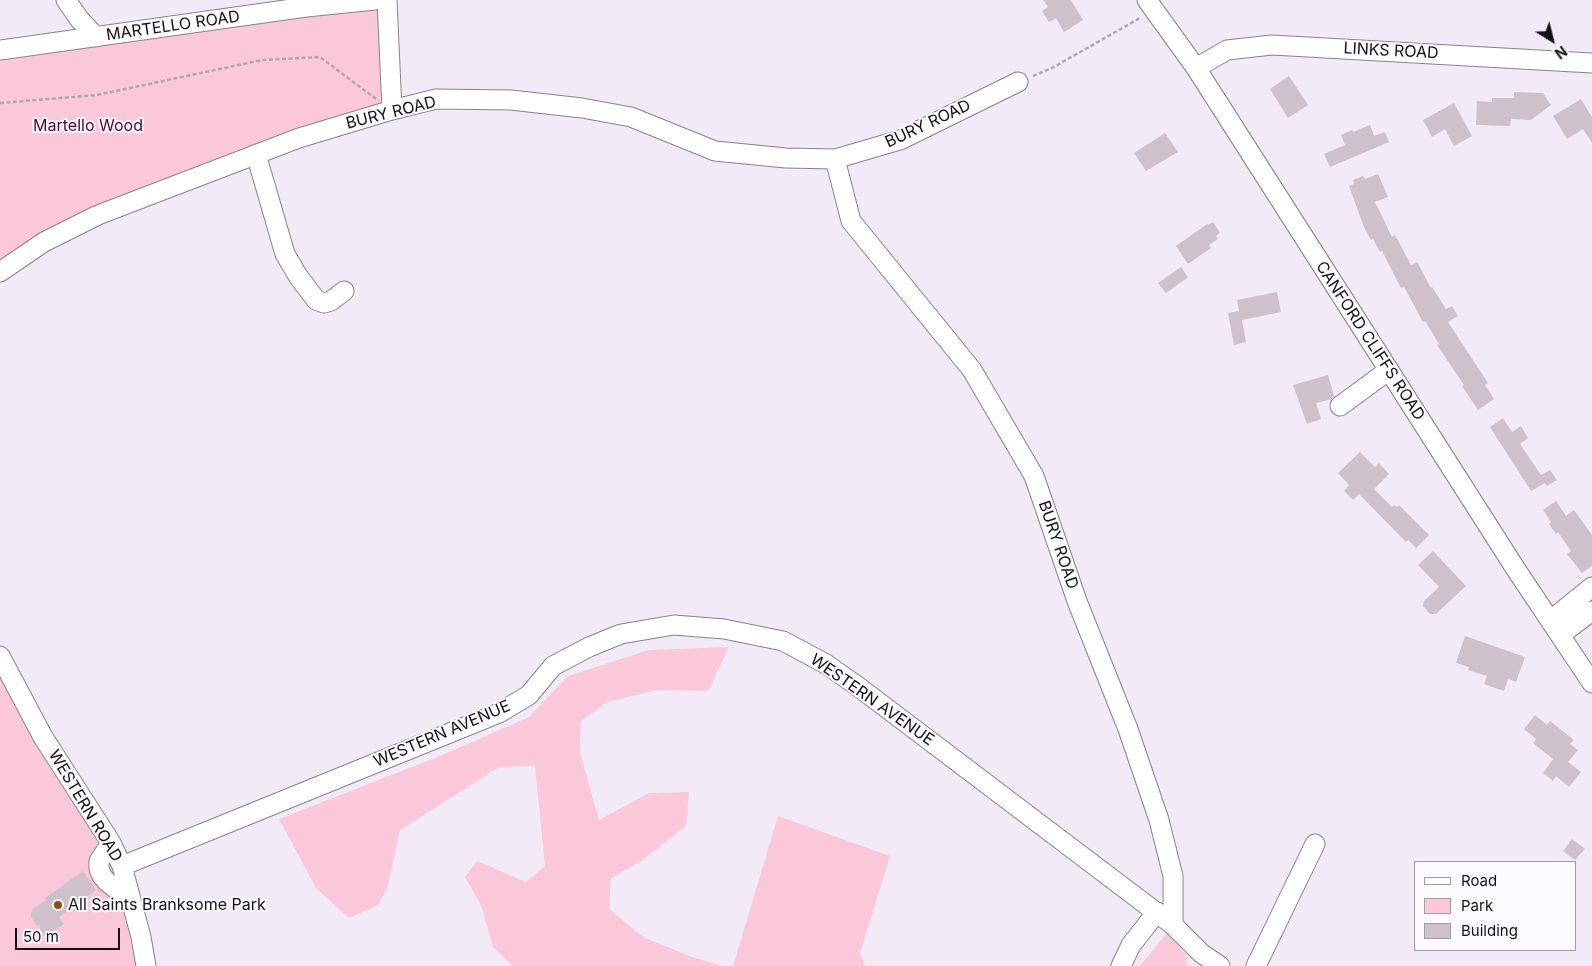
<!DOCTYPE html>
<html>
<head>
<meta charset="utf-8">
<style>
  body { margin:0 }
  #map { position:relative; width:1592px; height:966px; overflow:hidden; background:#f3eaf7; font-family:Inter,sans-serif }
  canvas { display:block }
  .legend { position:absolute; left:1414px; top:861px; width:162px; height:90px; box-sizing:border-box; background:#fdfaff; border:1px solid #a09da2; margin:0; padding:6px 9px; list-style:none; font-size:15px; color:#141116 }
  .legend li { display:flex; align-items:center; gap:10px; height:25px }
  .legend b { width:25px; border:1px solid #a09da2 }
  .north { position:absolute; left:1527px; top:15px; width:50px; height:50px; -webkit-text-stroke:4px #fdfaff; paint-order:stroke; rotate:144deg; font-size:14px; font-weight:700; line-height:20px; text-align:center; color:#141116 }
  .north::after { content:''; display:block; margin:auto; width:18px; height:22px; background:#141116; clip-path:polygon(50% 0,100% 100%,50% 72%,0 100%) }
  .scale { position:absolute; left:15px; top:928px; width:105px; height:22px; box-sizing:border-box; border:2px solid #141116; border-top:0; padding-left:6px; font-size:15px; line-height:18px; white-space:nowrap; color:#141116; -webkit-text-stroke:4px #fdfaff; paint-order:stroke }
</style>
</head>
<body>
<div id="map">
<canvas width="1592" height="966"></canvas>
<ul class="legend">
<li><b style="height:6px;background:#fff"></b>Road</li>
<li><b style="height:14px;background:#fbc8da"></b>Park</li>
<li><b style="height:14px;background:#cfc1cb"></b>Building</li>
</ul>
<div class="north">N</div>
<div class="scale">50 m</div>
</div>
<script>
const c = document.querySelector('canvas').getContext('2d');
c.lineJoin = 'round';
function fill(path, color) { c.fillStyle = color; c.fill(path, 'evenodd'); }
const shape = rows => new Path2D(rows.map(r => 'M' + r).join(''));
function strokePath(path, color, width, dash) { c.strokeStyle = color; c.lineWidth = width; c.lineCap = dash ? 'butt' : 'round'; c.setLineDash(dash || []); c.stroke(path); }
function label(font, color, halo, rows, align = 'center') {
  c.font = font + ' Inter,sans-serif'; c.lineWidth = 4; c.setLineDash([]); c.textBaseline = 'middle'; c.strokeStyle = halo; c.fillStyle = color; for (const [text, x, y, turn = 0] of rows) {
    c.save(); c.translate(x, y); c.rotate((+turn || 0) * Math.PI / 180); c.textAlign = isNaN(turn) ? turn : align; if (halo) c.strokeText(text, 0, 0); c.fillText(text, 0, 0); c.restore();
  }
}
fill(shape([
  [378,0,392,110,209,172,0,272,0,50],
  [729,647,708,691,657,690,607,702,581,721,580,752,599,820,649,793,689,792,686,826,641,861,611,878,609,909,643,937,692,957,722,966,513,966,493,947,481,905,465,877,477,861,526,882,545,866,535,766,499,767,400,830,388,886,378,905,349,918,316,888,279,819,440,756,529,717,568,676,649,650],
  [0,656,111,843,146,966,0,966],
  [778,816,890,856,860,953,865,966,733,966],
  [1167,933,1186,955,1187,966,1140,966]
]), '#fbc8da');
fill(shape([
  [1043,0,1071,0,1083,20,1064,32,1056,18,1049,22,1042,11,1048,7],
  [1289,76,1308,105,1288,118,1270,89],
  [1514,92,1543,93,1551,105,1531,120,1511,119,1510,126,1476,125,1477,101,1492,102,1492,98,1514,98],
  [1581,99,1592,117,1592,143,1583,129,1567,139,1553,116],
  [1454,103,1472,136,1454,146,1445,129,1432,137,1423,120],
  [1370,125,1374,136,1385,132,1389,142,1330,167,1324,154,1345,145,1341,135,1352,130,1353,132],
  [1165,133,1178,152,1146,171,1134,153],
  [1378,174,1388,197,1375,202,1392,237,1395,235,1411,265,1417,262,1431,288,1432,287,1446,309,1452,306,1458,316,1448,322,1488,383,1485,385,1494,399,1478,410,1462,386,1464,385,1437,345,1439,344,1425,321,1423,322,1404,287,1401,288,1382,251,1380,252,1373,239,1371,240,1364,227,1349,186,1354,184,1353,180,1363,176,1365,179],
  [1213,222,1220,233,1216,236,1218,239,1209,245,1211,248,1188,264,1176,246,1207,224,1208,225],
  [1181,267,1188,277,1166,293,1158,283],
  [1277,292,1281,312,1242,320,1246,342,1234,345,1228,313,1239,311,1237,300],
  [1328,375,1334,396,1332,399,1316,403,1321,419,1307,424,1293,385],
  [1503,418,1512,432,1521,426,1528,438,1520,444,1541,475,1550,470,1557,480,1547,486,1545,483,1531,491,1490,427],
  [1360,452,1375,467,1379,463,1389,474,1374,489,1392,507,1394,505,1397,507,1399,505,1429,535,1416,548,1408,540,1406,542,1359,494,1353,500,1344,491,1349,485,1338,473],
  [1556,501,1566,516,1574,510,1592,535,1592,566,1582,573,1567,554,1571,551,1558,532,1556,534,1549,524,1551,522,1543,510],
  [1433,551,1466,586,1436,614,1430,614,1423,606,1424,601,1439,587,1418,565],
  [1465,636,1525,657,1516,682,1508,679,1504,691,1484,684,1487,676,1468,670,1469,667,1456,663],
  [1535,715,1547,725,1550,721,1574,740,1570,744,1578,750,1568,762,1581,772,1569,787,1556,776,1553,781,1543,773,1553,759,1533,743,1536,739,1524,729],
  [1572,839,1585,849,1575,860,1563,851],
  [83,871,96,890,59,917,64,924,45,937,40,930,40,926,36,925,31,917,31,913,33,909,46,900,45,898]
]), '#cfc1cb');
const minor = shape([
  [66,0,80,20,96,37],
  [387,0,392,110],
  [1147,0,1196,68,1517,571,1592,683],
  [0,50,306,7,375,0],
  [1196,68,1227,50,1272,45,1592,63],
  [256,154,285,254,298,276,316,300,324,303,331,301,344,291],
  [835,159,851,221,972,370,1034,476,1077,601,1128,729,1159,820,1173,876,1173,925],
  [0,272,44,242,98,215,299,138,392,110,436,99,511,100,582,108,631,117,715,151,786,158,835,159,900,140,1018,82],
  [1340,406,1389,370],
  [1550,621,1592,587],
  [1560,635,1592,611],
  [0,656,43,737,111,843,122,866,141,937,146,966],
  [111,843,99,861,99,869,102,876,107,882,131,900],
  [122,866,499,713,529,695,553,666,589,647,621,634,674,625,724,629,783,641,826,664,860,688,1173,925,1201,953,1220,966],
  [1121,966,1131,945,1157,912],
  [1256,966,1315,844]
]);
strokePath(minor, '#89818d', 21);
strokePath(shape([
  [1033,76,1052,68,1140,18],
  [0,103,97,95,262,60,320,57,376,99]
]), '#aea7b1', 2.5, [4, 2.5]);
strokePath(minor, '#fff', 19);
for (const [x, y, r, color] of [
  [58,905,5,"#8c4b16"]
]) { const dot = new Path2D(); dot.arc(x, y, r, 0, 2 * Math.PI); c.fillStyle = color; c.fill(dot); strokePath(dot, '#fdfaff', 2); }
label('16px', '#141116', '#fdfaff', [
  ["MARTELLO ROAD",173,26,-8],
  ["LINKS ROAD",1391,51,3],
  ["BURY ROAD",391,113,-14],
  ["BURY ROAD",928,124,-25],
  ["CANFORD CLIFFS ROAD",1370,341,57],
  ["BURY ROAD",1058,545,71],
  ["WESTERN AVENUE",872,700,35],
  ["WESTERN AVENUE",442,734,-23],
  ["WESTERN ROAD",85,806,59]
]);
label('16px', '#550430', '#fdfaff', [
  ["Martello Wood",88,126]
]);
label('16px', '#141116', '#fdfaff', [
  ["All Saints Branksome Park",68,905]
], 'left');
</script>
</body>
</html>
